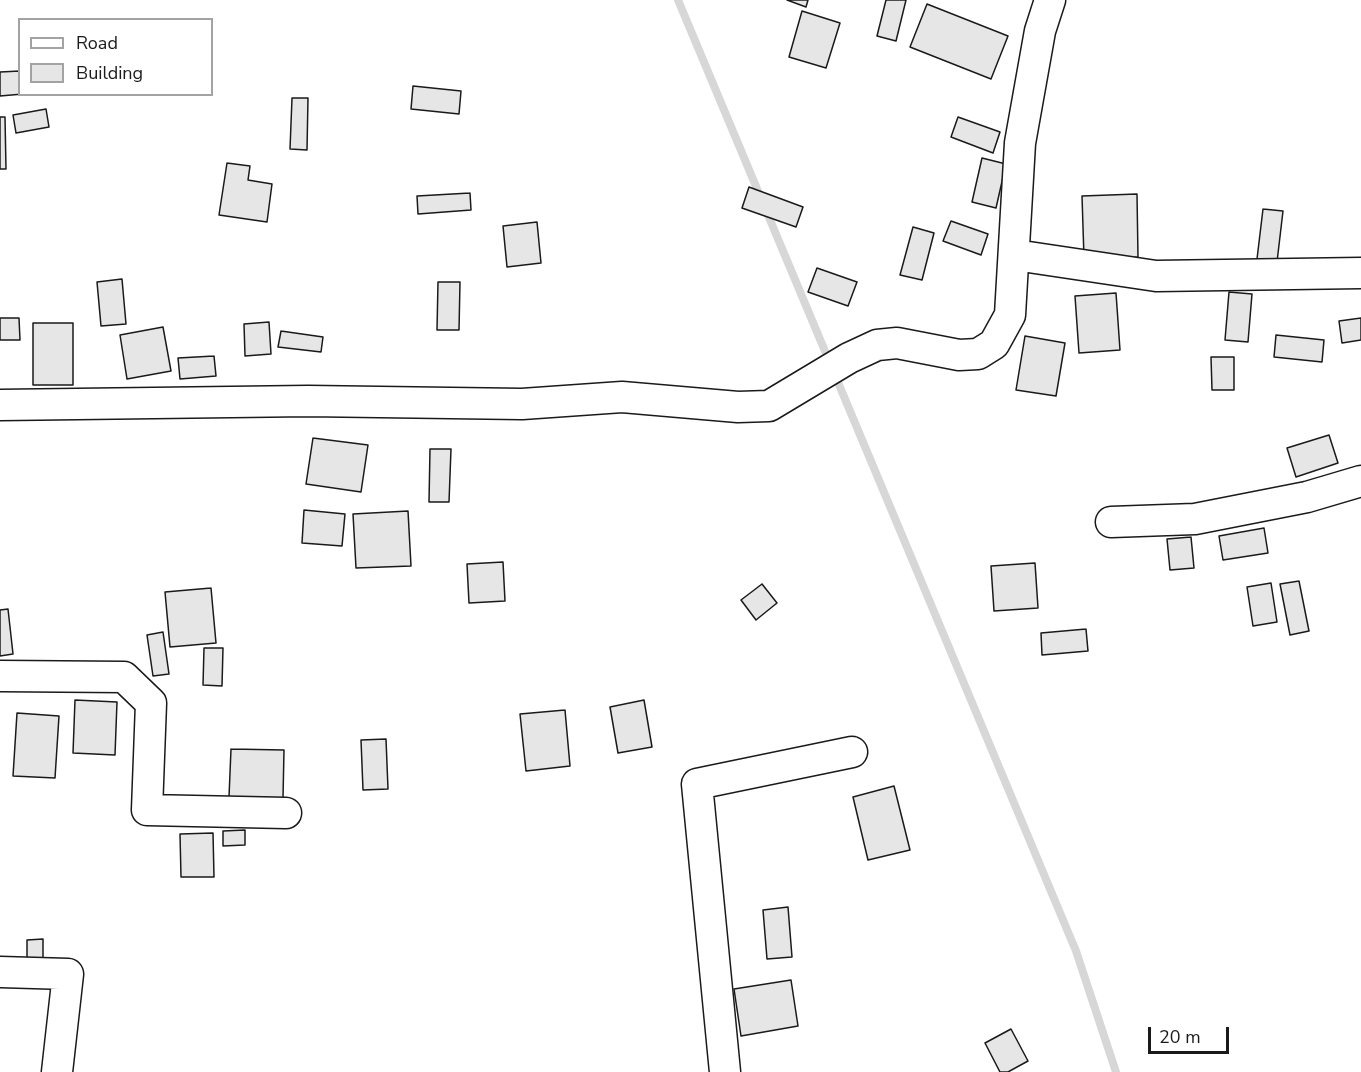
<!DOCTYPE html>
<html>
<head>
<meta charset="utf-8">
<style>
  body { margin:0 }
  #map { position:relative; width:1361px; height:1072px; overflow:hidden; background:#fff; font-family:"Nunito Sans",sans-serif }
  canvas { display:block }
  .legend { position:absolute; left:18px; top:18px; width:195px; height:78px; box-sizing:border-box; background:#fff; border:2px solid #a3a3a3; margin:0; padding:8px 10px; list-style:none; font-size:18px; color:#1a1a1a }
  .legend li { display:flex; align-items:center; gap:12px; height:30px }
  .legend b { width:30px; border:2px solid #a3a3a3 }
  .scale { position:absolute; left:1148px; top:1027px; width:81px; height:27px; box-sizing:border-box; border:3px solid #1a1a1a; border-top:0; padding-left:8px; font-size:18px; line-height:21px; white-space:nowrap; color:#1a1a1a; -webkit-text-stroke:4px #fff; paint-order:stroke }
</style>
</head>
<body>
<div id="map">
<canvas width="1361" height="1072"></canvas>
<ul class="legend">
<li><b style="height:8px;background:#fff"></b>Road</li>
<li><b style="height:16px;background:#e6e6e6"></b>Building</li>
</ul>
<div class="scale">20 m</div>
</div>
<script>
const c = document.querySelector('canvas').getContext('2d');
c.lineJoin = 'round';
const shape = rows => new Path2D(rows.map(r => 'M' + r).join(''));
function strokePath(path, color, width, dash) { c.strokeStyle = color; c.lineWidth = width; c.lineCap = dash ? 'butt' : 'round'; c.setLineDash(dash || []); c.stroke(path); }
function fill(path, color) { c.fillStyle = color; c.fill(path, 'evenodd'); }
strokePath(shape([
  [678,0,1076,951,1116,1072]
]), '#d7d7d7', 8);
const building = shape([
  [787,0,808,0,806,7,787,0],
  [886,0,906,0,896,41,877,36,886,0],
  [927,4,1008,36,991,79,910,47,927,4],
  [802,11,840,23,826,68,789,57,802,11],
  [20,71,20,94,23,94,0,96,0,72,20,71],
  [413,86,461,91,459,114,411,109,413,86],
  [292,98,308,98,307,150,290,149,292,98],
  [46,109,49,127,16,133,13,115,46,109],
  [0,117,5,117,6,169,0,169,0,117],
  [958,117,1000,132,993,153,951,137,958,117],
  [982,158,1006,164,996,208,972,202,982,158],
  [227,163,250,166,248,180,272,184,267,222,219,215,227,163],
  [749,187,803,207,796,227,742,208,749,187],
  [470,193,471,210,418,214,417,196,470,193],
  [1137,194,1138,257,1084,258,1082,196,1137,194],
  [1263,209,1283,211,1277,262,1257,259,1263,209],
  [951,221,988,234,981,255,943,241,951,221],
  [537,222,541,263,507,267,503,226,537,222],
  [913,227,934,233,922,280,900,275,913,227],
  [817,268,857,282,848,306,808,292,817,268],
  [122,279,126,324,101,326,97,282,122,279],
  [438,282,460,282,459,330,437,330,438,282],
  [1229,292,1252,294,1248,342,1225,340,1229,292],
  [1116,293,1120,350,1079,353,1075,296,1116,293],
  [0,318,19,318,20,340,0,340,0,318],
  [1361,318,1361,340,1342,343,1339,321,1361,318],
  [269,322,271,354,245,356,244,324,269,322],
  [33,323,73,323,73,385,33,385,33,323],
  [163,327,171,371,127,379,120,335,163,327],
  [281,331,323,337,321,352,278,347,281,331],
  [1276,335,1324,340,1322,362,1274,357,1276,335],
  [1025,336,1065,343,1056,396,1016,390,1025,336],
  [214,356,216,376,180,379,178,358,214,356],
  [1211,357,1234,357,1234,390,1212,390,1211,357],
  [1329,435,1338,463,1296,477,1287,448,1329,435],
  [313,438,368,445,361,492,306,484,313,438],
  [430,449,451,449,449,502,429,502,430,449],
  [304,510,345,514,342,546,302,543,304,510],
  [408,511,411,566,356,568,353,514,408,511],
  [1264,528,1268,553,1223,560,1219,536,1264,528],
  [1191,537,1194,568,1170,570,1167,539,1191,537],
  [503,562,505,601,469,603,467,564,503,562],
  [1035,563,1038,608,994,611,991,566,1035,563],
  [1299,581,1309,631,1290,635,1280,584,1299,581],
  [1271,583,1277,622,1253,626,1247,587,1271,583],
  [762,584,777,603,756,620,741,600,762,584],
  [211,588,216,643,170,647,165,592,211,588],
  [8,609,13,654,0,656,0,610,8,609],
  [1086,629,1088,651,1042,655,1041,633,1086,629],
  [163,632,169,674,153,676,147,635,163,632],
  [204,648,223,648,222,686,203,685,204,648],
  [75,700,117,702,115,755,73,753,75,700],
  [644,700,652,747,618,753,610,707,644,700],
  [565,710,570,766,526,771,520,714,565,710],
  [17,713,59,716,55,778,13,776,17,713],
  [386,739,388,789,363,790,361,740,386,739],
  [231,749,284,750,283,798,229,797,231,749],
  [894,786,910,850,868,860,853,797,894,786],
  [245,830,245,845,223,846,223,831,245,830],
  [213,833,214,877,181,877,180,834,213,833],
  [788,907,792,957,767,959,763,910,788,907],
  [43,939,43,961,27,961,27,940,43,939],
  [791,980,798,1026,741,1036,734,989,791,980],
  [1011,1029,1028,1061,1008,1072,1000,1072,985,1043,1011,1029]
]);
fill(building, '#e6e6e6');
strokePath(building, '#1a1a1a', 1.5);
const minor = shape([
  [1015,255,1156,276,1361,273],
  [0,405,308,401,522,404,622,397,738,407,769,406,849,358,877,345,897,343,959,355,978,354,994,344,1010,315,1020,143,1040,31,1050,0],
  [1111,522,1195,519,1307,497,1361,481],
  [0,676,124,677,151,703,147,810,286,813],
  [0,972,68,974,57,1072],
  [725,1072,697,784,852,752]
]);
strokePath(minor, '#1a1a1a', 33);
strokePath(minor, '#fff', 30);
</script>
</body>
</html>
